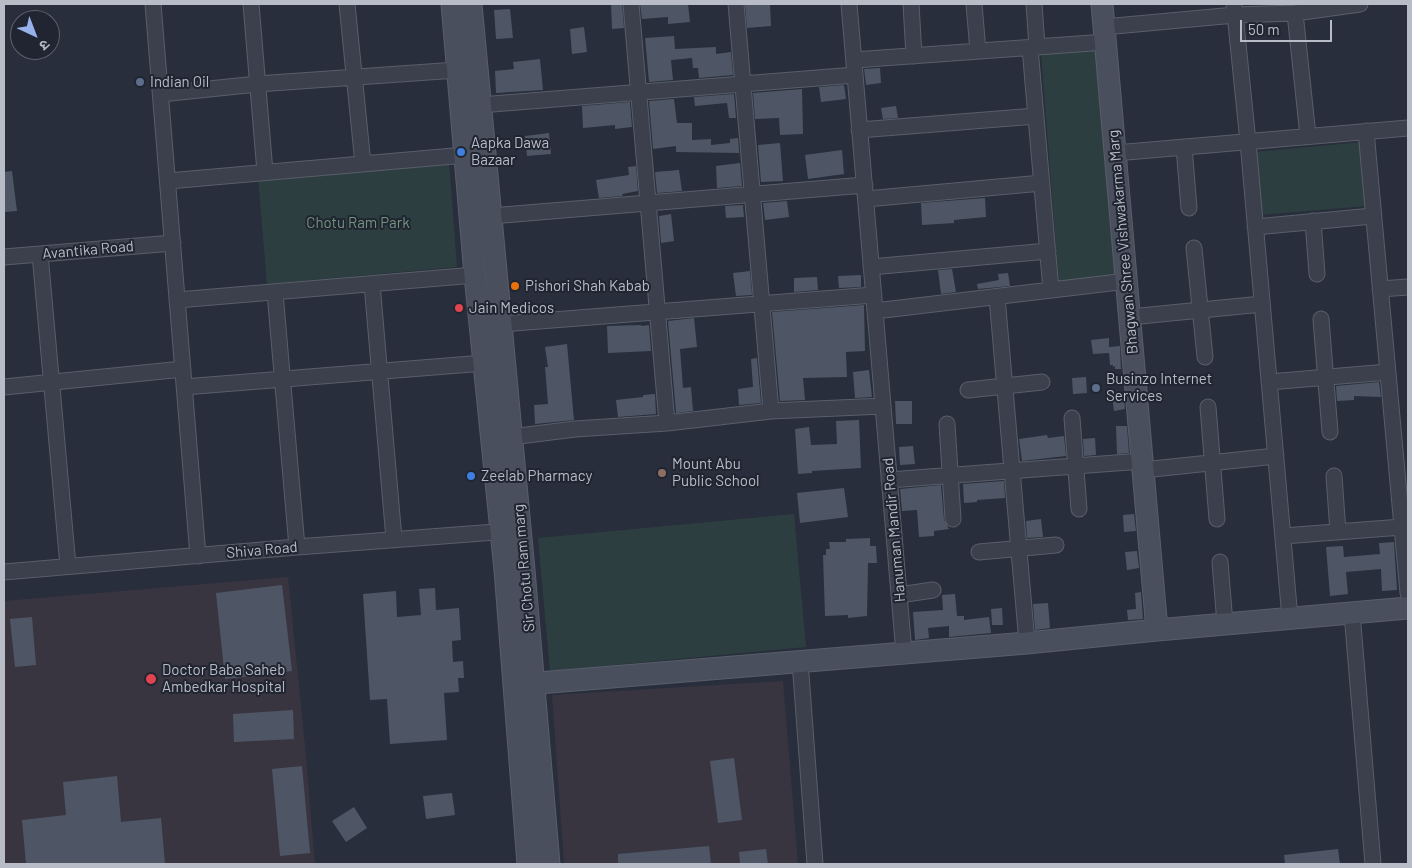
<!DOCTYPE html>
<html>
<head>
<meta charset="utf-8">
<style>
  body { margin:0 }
  #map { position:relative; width:1412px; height:868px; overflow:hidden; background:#282e3b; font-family:Barlow,"Noto Sans Devanagari",sans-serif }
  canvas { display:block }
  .frame { position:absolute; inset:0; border:5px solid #b7bcc7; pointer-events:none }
  .north { position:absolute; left:10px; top:10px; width:50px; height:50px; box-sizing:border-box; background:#202531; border:1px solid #5c616d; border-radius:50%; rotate:137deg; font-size:14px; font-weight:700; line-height:20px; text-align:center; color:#b7bcc7 }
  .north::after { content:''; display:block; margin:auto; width:18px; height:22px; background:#98b0eb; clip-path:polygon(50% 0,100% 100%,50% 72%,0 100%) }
  .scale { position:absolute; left:1240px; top:20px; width:92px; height:22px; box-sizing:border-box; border:2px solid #b7bcc7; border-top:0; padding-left:6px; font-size:15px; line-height:18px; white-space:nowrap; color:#b7bcc7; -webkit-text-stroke:4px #202531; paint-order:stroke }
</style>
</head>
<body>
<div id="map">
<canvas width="1412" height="868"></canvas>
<div class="frame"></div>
<div class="north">उ</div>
<div class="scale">50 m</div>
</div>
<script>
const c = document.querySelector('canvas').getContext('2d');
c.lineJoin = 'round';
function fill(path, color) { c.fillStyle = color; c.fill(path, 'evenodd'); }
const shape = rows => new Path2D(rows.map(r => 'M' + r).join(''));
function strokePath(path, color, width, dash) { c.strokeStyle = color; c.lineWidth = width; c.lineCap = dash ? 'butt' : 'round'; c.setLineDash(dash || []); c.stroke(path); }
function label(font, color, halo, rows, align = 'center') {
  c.font = font + ' Barlow,sans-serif'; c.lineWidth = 4; c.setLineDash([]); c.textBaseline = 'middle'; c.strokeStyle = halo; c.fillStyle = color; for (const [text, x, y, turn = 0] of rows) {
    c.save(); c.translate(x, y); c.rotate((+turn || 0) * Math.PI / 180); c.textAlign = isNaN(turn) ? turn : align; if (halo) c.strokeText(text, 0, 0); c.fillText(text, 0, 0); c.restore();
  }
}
fill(shape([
  [288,577,306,756,315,864,4,864,4,601],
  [783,681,798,864,564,864,552,695]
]), '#383541');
fill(shape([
  [1104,47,1123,278,1059,283,1041,53],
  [1362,142,1367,206,1260,215,1255,152],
  [449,162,457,267,267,284,258,178],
  [794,514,806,647,550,671,538,538]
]), '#2d3e40');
fill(shape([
  [611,4,622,4,624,28,612,29],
  [640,4,688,4,690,22,668,24,668,17,642,19],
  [745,4,770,4,771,26,747,28],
  [510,9,513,38,496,39,494,10],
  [584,27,587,52,572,54,570,29],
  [674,36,675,49,716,47,716,54,731,52,733,75,699,78,698,68,693,68,692,58,671,60,673,80,649,82,645,38],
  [540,59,543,90,496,93,495,71,514,69,513,62],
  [880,68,881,83,866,85,864,69],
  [844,85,846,99,821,102,819,87],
  [802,89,803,134,780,135,779,118,755,119,753,93],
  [734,94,736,118,729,118,727,103,695,106,694,97],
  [674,99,677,123,692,123,692,140,711,139,711,145,730,143,730,139,738,138,742,186,717,188,716,166,740,163,739,153,676,152,676,146,653,149,649,101],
  [630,102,632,127,615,129,615,125,583,128,582,106],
  [896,106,898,118,883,119,881,108],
  [549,133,551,154,527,156,525,136],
  [780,143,783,181,761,182,758,145],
  [842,150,844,174,808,179,805,155],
  [636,166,638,191,622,194,623,196,599,198,596,180,629,175,628,167],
  [679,170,682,191,657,193,655,172],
  [12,171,17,211,4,212,4,172],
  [985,198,986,217,954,220,954,223,922,225,921,203],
  [787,201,789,217,765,220,763,203],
  [743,205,744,217,726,218,725,206],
  [671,214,674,241,661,243,659,216],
  [952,269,956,292,941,294,938,270],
  [750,271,752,295,736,296,733,273],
  [1008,273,1010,286,978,289,977,284,999,280,998,274],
  [861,275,861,287,839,288,838,276],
  [817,277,818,290,794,292,794,278],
  [864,305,865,351,846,352,847,377,803,378,805,400,780,401,772,312],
  [694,318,697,347,680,349,683,388,691,387,693,411,676,413,668,321],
  [641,325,641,326,649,325,651,351,608,353,607,326],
  [1109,338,1109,347,1120,346,1121,369,1115,369,1115,366,1113,367,1113,365,1110,365,1109,353,1093,354,1091,340],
  [567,344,574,420,535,424,534,405,548,404,545,367,548,367,545,347],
  [757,358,761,403,739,405,738,389,753,387,751,359],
  [869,370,872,397,855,398,853,372],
  [1086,377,1087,393,1073,394,1072,378],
  [1379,382,1381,397,1354,396,1354,400,1337,401,1336,386],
  [655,394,656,414,618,417,616,400,643,397,643,395],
  [1124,395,1125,409,1114,411,1112,397],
  [895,401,912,401,912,424,896,424],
  [859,420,861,468,812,471,812,473,798,474,795,429,809,427,811,445,837,444,836,421],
  [1116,426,1127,426,1129,453,1117,454],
  [1047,435,1048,438,1064,436,1066,456,1022,461,1019,439],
  [1095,438,1096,455,1084,456,1083,439],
  [913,446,915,464,900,465,899,447],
  [1004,481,1005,498,977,500,977,502,964,503,963,484],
  [941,485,944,520,949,529,934,531,934,536,919,537,917,510,902,511,900,489],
  [844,488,848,517,800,523,797,493],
  [1134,514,1136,531,1124,532,1123,515],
  [1041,519,1043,537,1027,538,1026,521],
  [870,538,870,546,876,546,877,563,868,563,867,616,848,618,848,615,825,616,823,555,826,555,826,549,830,549,829,542,846,542,846,539],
  [1394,542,1397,590,1382,591,1381,569,1346,572,1348,594,1330,596,1326,547,1343,546,1344,557,1380,554,1379,543],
  [1137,551,1139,568,1127,570,1125,552],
  [282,585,292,671,225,679,216,593],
  [435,588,436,610,459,608,461,640,452,641,453,662,463,661,464,678,458,678,459,692,444,693,447,740,390,744,387,699,370,700,363,594,396,591,397,617,421,615,419,589],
  [1141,592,1143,619,1128,620,1127,610,1136,609,1135,593],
  [955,594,957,616,964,616,964,620,989,617,991,633,949,637,949,626,928,628,929,638,915,640,913,612,943,610,942,595],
  [1048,603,1050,628,1035,630,1033,604],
  [1002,608,1003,625,992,625,991,609],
  [32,617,36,665,15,667,10,619],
  [293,710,294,739,234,742,233,714],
  [734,758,742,820,718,823,710,761],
  [302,766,310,853,280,856,272,769],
  [117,776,121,822,161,818,165,864,26,864,22,820,66,815,63,782],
  [452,793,455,815,426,819,423,796],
  [354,807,367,828,346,842,332,821],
  [709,846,711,864,618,864,618,854],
  [766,849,768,864,740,864,739,852],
  [1338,849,1340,864,1285,864,1284,855]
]), '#4e5665');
const street = shape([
  [153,4,198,556],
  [251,4,265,172],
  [347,4,363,164],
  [631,4,667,423],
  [736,4,771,411],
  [849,4,904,653],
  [911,4,914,56],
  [974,4,978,51],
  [1034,4,1037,47],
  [1234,4,1248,142,1290,618],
  [1295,13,1308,136],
  [1104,27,1235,15,1295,13,1360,4],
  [1030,48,1051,290],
  [854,60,1106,42],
  [161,94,257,84,457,70],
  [480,105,855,75],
  [859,130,1036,116],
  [1366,131,1408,593],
  [1184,147,1189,208],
  [1115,153,1408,128],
  [168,181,465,155],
  [866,199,1042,183],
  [491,216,865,185],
  [1313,221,1317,274],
  [1255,227,1373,216],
  [1194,248,1205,357],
  [40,254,68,566],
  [4,257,173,243],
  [871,267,1048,251],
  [372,284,394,539],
  [1380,289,1408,287],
  [275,293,297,547],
  [997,297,1027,643],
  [177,300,475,275],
  [875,311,1127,281],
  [1130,317,1262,304],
  [1321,319,1330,432],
  [501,324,874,295],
  [1269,382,1388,372],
  [4,387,183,369],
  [184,387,484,363],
  [968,390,1042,382],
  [1208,407,1217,519],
  [1072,418,1079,509],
  [947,424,953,519],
  [511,437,575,429,667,423,771,411,883,406],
  [1143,470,1276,456],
  [1334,476,1338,532],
  [889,480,1142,461],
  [1283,536,1402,527],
  [979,552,1056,545],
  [1220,562,1225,624],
  [4,572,297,547,509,531],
  [899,595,933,590],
  [1352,613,1373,864],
  [800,661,815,864]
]);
const secondary = shape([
  [452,4,475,275,505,570,528,864],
  [471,4,524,570,549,864],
  [1102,4,1157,630],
  [514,685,1027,643,1157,630,1408,608]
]);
strokePath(street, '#595e6a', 17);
strokePath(secondary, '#595e6a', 23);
strokePath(street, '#3b404c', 15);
strokePath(secondary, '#4a4f5e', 21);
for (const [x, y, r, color] of [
  [140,82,5,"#5c6f8a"],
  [461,152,5,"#3f7fe0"],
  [515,286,5,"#e8710a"],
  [459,308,5,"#e0444e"],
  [1096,388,5,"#5c6f8a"],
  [662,473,5,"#8d6e63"],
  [471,476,5,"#3f7fe0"],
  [151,679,6,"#e0444e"]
]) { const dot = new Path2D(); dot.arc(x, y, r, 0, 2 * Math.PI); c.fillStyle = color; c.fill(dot); strokePath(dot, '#202531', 2); }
label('15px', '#b7bcc7', '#202531', [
  ["Indian Oil",150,82],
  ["Aapka Dawa",471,143],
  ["Bazaar",471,160],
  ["Pishori Shah Kabab",525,286],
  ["Jain Medicos",469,308],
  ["Businzo Internet",1106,379],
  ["Services",1106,396],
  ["Mount Abu",672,464],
  ["Public School",672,481],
  ["Zeelab Pharmacy",481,476],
  ["Doctor Baba Saheb",162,670],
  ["Ambedkar Hospital",162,687]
], 'left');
label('15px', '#71957d', '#202531', [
  ["Chotu Ram Park",358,223]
]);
label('15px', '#b7bcc7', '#202531', [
  ["Bhagwan Shree Vishwakarma Marg",1123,242,-95],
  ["Avantika Road",88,250,-5],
  ["Hanuman Mandir Road",894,530,-95],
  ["Shiva Road",262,550,-5],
  ["Sir Chotu Ram marg",524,568,-95]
]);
</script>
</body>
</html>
